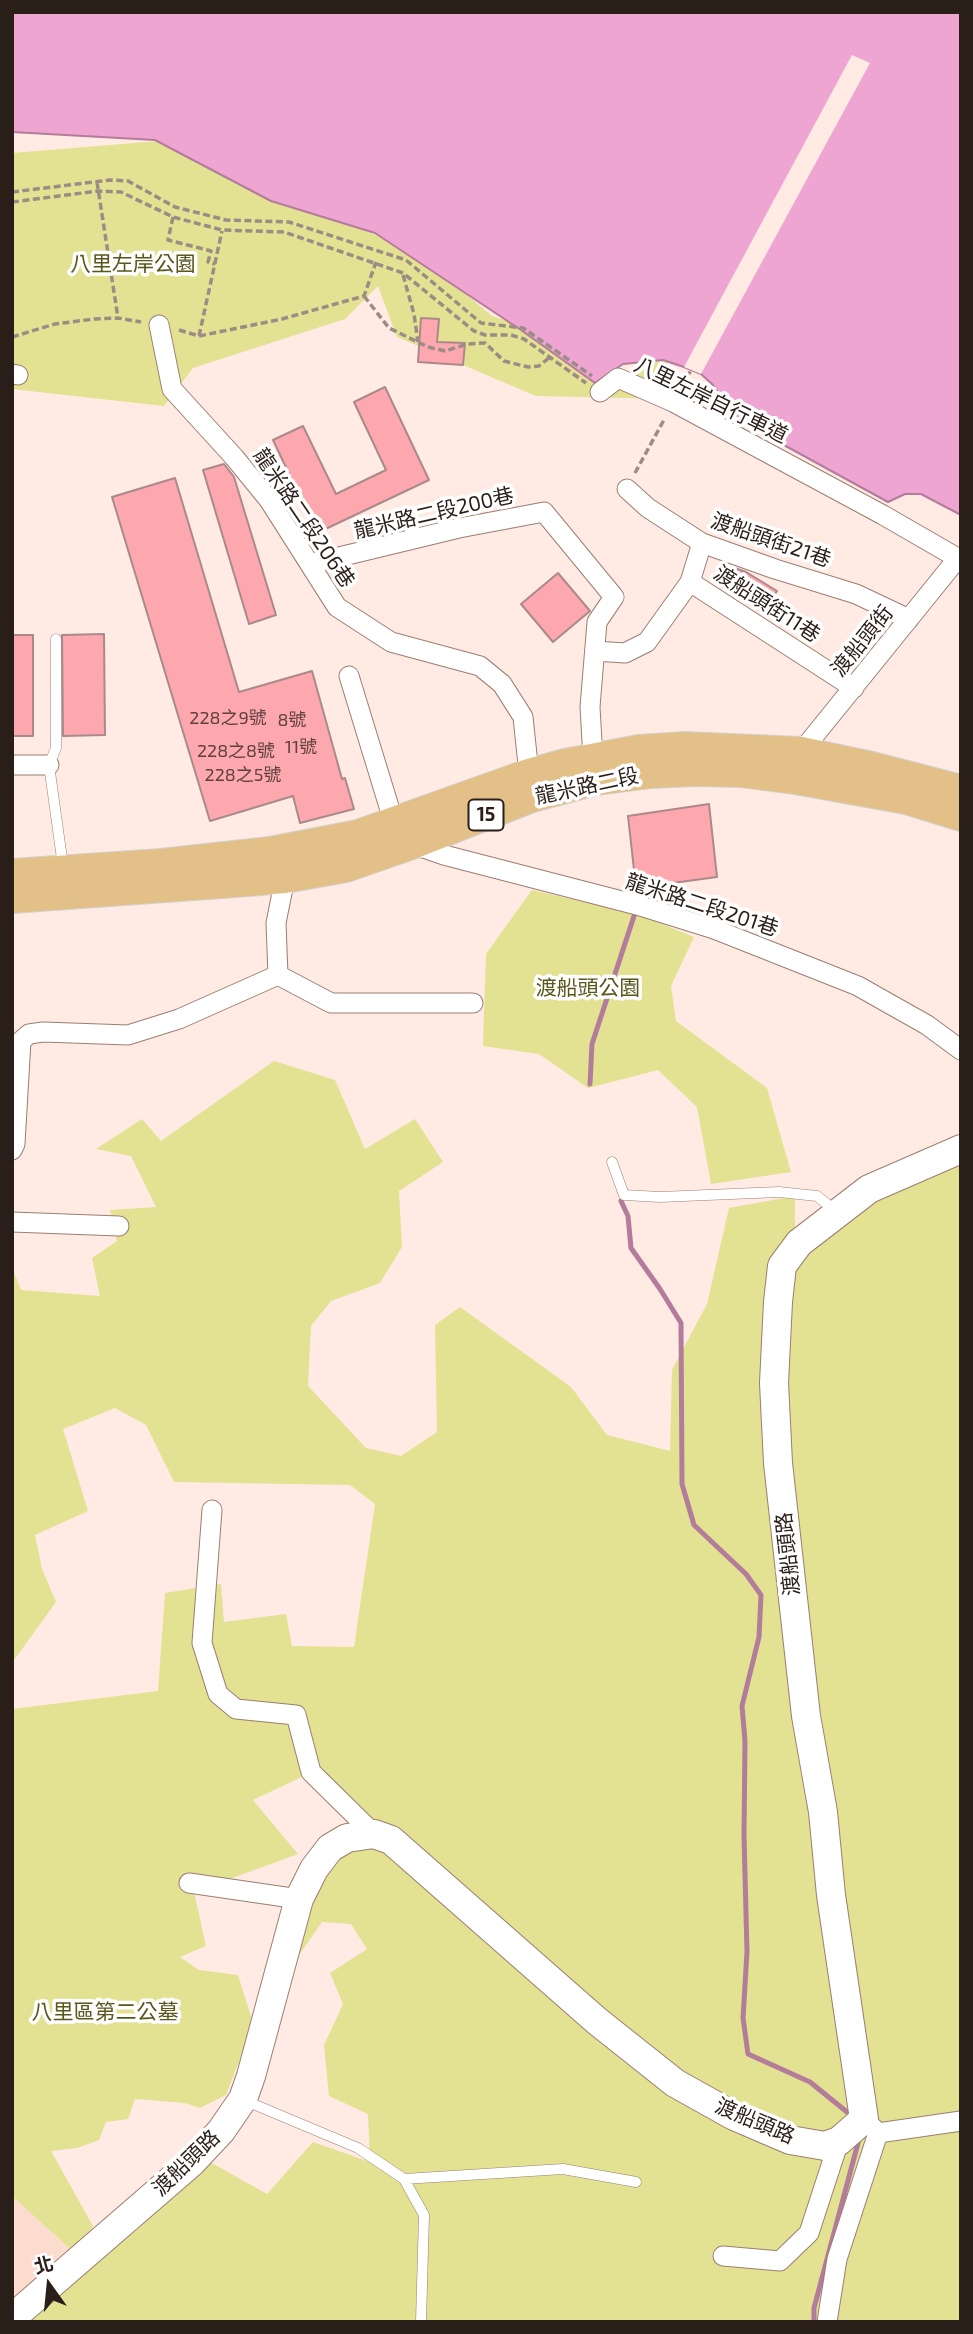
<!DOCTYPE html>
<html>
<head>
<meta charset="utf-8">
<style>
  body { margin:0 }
  #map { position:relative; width:973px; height:2334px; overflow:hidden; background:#ffebe3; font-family:"Exo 2","Noto Sans TC",sans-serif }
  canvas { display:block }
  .frame { position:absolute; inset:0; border:14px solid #2a1e19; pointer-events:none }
  .north { position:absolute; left:14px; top:2250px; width:70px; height:70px; -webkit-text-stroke:5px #fff; paint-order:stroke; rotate:345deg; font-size:19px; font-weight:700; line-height:28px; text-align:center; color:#2a1e19 }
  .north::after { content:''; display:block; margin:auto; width:24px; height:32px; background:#2a1e19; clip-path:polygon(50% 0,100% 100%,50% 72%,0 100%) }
</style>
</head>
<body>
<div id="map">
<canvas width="973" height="2334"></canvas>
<div class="frame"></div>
<div class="north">北</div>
</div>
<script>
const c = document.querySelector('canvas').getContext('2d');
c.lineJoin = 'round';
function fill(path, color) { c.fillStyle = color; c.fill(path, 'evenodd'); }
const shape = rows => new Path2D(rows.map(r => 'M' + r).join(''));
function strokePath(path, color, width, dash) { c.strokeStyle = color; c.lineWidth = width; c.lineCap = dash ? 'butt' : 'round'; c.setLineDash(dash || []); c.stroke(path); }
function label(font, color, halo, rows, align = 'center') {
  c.font = font + ' "Exo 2","Noto Sans TC",sans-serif'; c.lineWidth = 7; c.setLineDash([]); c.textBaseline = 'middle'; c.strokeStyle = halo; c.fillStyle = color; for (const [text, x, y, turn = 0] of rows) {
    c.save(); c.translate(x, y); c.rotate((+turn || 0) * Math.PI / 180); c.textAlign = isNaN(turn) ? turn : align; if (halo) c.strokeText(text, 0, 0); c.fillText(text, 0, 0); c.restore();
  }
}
fill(shape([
  [12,2196,77,2255,12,2307]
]), '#fcdcce');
fill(shape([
  [159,141,303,211,408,245,492,316,553,335,595,375,632,371,667,358,669,399,536,396,397,337,378,286,345,319,193,368,164,406,12,389,12,153],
  [532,890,640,915,694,937,671,986,676,1021,767,1088,791,1172,711,1184,697,1107,658,1070,588,1088,539,1054,483,1046,486,954],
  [274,1061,335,1080,365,1149,415,1119,443,1162,399,1191,402,1247,380,1283,331,1301,311,1326,308,1386,366,1448,401,1456,437,1432,435,1325,460,1307,571,1387,607,1435,670,1451,672,1370,707,1304,729,1208,795,1196,795,1256,909,1174,961,1166,961,2322,22,2322,138,2229,210,2162,267,2194,313,2142,370,2162,368,2114,329,2096,324,2045,343,2004,330,1973,367,1949,351,1924,322,1922,299,1955,275,1941,282,1912,369,1830,310,1773,253,1800,298,1854,194,1892,206,1946,180,1957,199,1970,238,1975,252,2020,247,2040,226,2095,200,2108,185,2103,135,2099,128,2119,106,2122,99,2140,77,2148,51,2151,93,2226,77,2255,12,2196,12,1709,158,1691,165,1593,221,1584,224,1622,286,1614,292,1646,354,1647,375,1504,350,1485,174,1482,146,1425,115,1408,63,1429,88,1511,35,1535,42,1569,56,1602,12,1663,12,1267,21,1290,100,1296,92,1258,117,1241,110,1210,156,1207,131,1156,96,1149,142,1119,161,1141]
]), '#e3e192');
const water = shape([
  [12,12,961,12,961,515,921,494,905,494,888,502,729,415,721,396,713,385,701,374,684,367,663,360,623,364,595,383,521,330,375,233,271,201,155,140,12,132,12,12]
]);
fill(water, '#eea5d1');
strokePath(water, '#b37c9a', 2);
fill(shape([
  [852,55,870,63,701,374,684,367]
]), '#ffebe3');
strokePath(shape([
  [590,1084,592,1044,635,913],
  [621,1201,628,1216,631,1248,660,1289,681,1323,682,1484,694,1525,746,1574,761,1595,759,1637,742,1706,745,1741,744,1835,747,1952,743,2018,748,2054,810,2082,847,2112],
  [814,2322,814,2308,858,2143]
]), '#b37c9a', 5);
const building = shape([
  [421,318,439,319,437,342,465,343,463,365,418,362,421,318],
  [385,387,429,480,317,533,273,440,303,426,336,494,386,470,354,402,385,387],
  [224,464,234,477,276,615,249,624,203,470,224,464],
  [175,478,239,692,312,671,342,779,345,778,354,809,300,823,293,796,210,821,112,497,175,478],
  [732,567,746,572,777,591,763,612,720,585,732,567],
  [558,573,590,611,553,642,521,604,558,573],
  [104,634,105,735,63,736,62,635,104,634],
  [12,635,33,635,33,736,12,736,12,635],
  [709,804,717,877,636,888,628,816,709,804]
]);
fill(building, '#fda7ae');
strokePath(building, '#aa898b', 2);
const lane = shape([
  [56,639,56,748,49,765,63,866],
  [612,1162,624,1195,660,1197,779,1192,817,1196,837,1212],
  [246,2101,358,2148,404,2179,424,2215,421,2322],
  [404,2179,563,2169,636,2182]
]);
const street = shape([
  [159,325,172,389,234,457,269,500,337,607,391,642,480,666,502,684,523,717,529,774],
  [12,374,18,375],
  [600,392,618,378,673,402,883,515,961,560],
  [627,489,648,508,702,543,775,569,856,594,909,619],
  [310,564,459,528,544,512,614,597,597,622,590,707,593,759],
  [690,582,854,688],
  [595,651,625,653,647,642,690,582,702,543],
  [349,676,394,823],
  [801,752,958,558],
  [12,765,49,765],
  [412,844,444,855,637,905,714,929,858,986,927,1025,961,1050],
  [278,975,331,1003,473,1003],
  [12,1150,15,1144,21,1041,29,1034,43,1032,128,1035,179,1019,278,975,276,923,285,878],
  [12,1222,119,1226],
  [212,1510,202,1643,218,1694,236,1709,296,1715,311,1772,374,1834],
  [189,1883,299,1899],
  [869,2124,878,2133,961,2121],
  [723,2256,780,2261,809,2233,839,2141],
  [827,2322,837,2259,878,2133]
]);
const secondary = shape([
  [12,2318,191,2163,221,2131,243,2099,251,2076,299,1899,314,1869,330,1848,347,1838,374,1834,391,1840,597,2021,675,2083,734,2116,790,2140,825,2146,839,2141,864,2119,831,1895,823,1812,806,1716,778,1463,774,1383,778,1302,782,1266,799,1243,869,1189,961,1149]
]);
const primary = shape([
  [12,874,161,864,270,852,358,835,529,774,565,764,639,750,685,747,801,752,872,767,961,790],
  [12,898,236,882,285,878,346,867,412,844,532,797,596,780,651,773,695,771,741,772,795,779,906,799,961,816]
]);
strokePath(lane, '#9b7e71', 11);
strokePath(street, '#9b7e71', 21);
strokePath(secondary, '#9b7e71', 30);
strokePath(primary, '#d4d2d1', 32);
strokePath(shape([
  [97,182,118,318],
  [12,192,110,180,128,181,175,207,226,220,289,222,406,260,481,323,523,328,592,376],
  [12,202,98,191,121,192,173,217,222,230,284,232,403,273,474,331,485,335,511,335,524,339,586,383],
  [173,217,168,240,211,251,208,262,215,264],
  [403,275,414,314,418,342],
  [364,296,389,328,428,347,445,351,468,344,485,343,504,361,528,367,539,366,550,357],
  [179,330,199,336,222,231],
  [199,336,282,319,364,296,376,262],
  [12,337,55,324,94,319,118,318,141,322],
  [682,387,691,370],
  [635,473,665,418]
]), '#9c8c85', 3.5, [7, 3.5]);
strokePath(lane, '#fff', 10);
strokePath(street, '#fff', 19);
strokePath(secondary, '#fff', 28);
strokePath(primary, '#e2c088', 30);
label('18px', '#5f403e', null, [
  ["228之9號",228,718],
  ["8號",292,720],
  ["11號",301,747],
  ["228之8號",236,751],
  ["228之5號",243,775]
]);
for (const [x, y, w] of [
  [486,815,35]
]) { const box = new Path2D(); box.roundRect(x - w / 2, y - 15.5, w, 31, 5); c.fillStyle = '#fff'; c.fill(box); strokePath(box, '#2a1e19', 2); }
label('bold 19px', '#2a1e19', null, [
  ["15",486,815]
]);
label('21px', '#59571b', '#fff', [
  ["八里左岸公園",133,264],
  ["渡船頭公園",588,988],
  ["八里區第二公墓",105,2012]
]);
label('21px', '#2a1e19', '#fff', [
  ["八里左岸自行車道",711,400,26],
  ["龍米路二段200巷",434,513,-13],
  ["龍米路二段206巷",304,518,56],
  ["渡船頭街21巷",771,540,19],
  ["渡船頭街11巷",767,604,33],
  ["渡船頭街",862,641,-51],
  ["龍米路二段",587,786,-12],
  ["龍米路二段201巷",702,905,18],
  ["渡船頭路",788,1554,-96],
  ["渡船頭路",755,2121,23],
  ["渡船頭路",186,2163,-44]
]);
</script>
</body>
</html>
